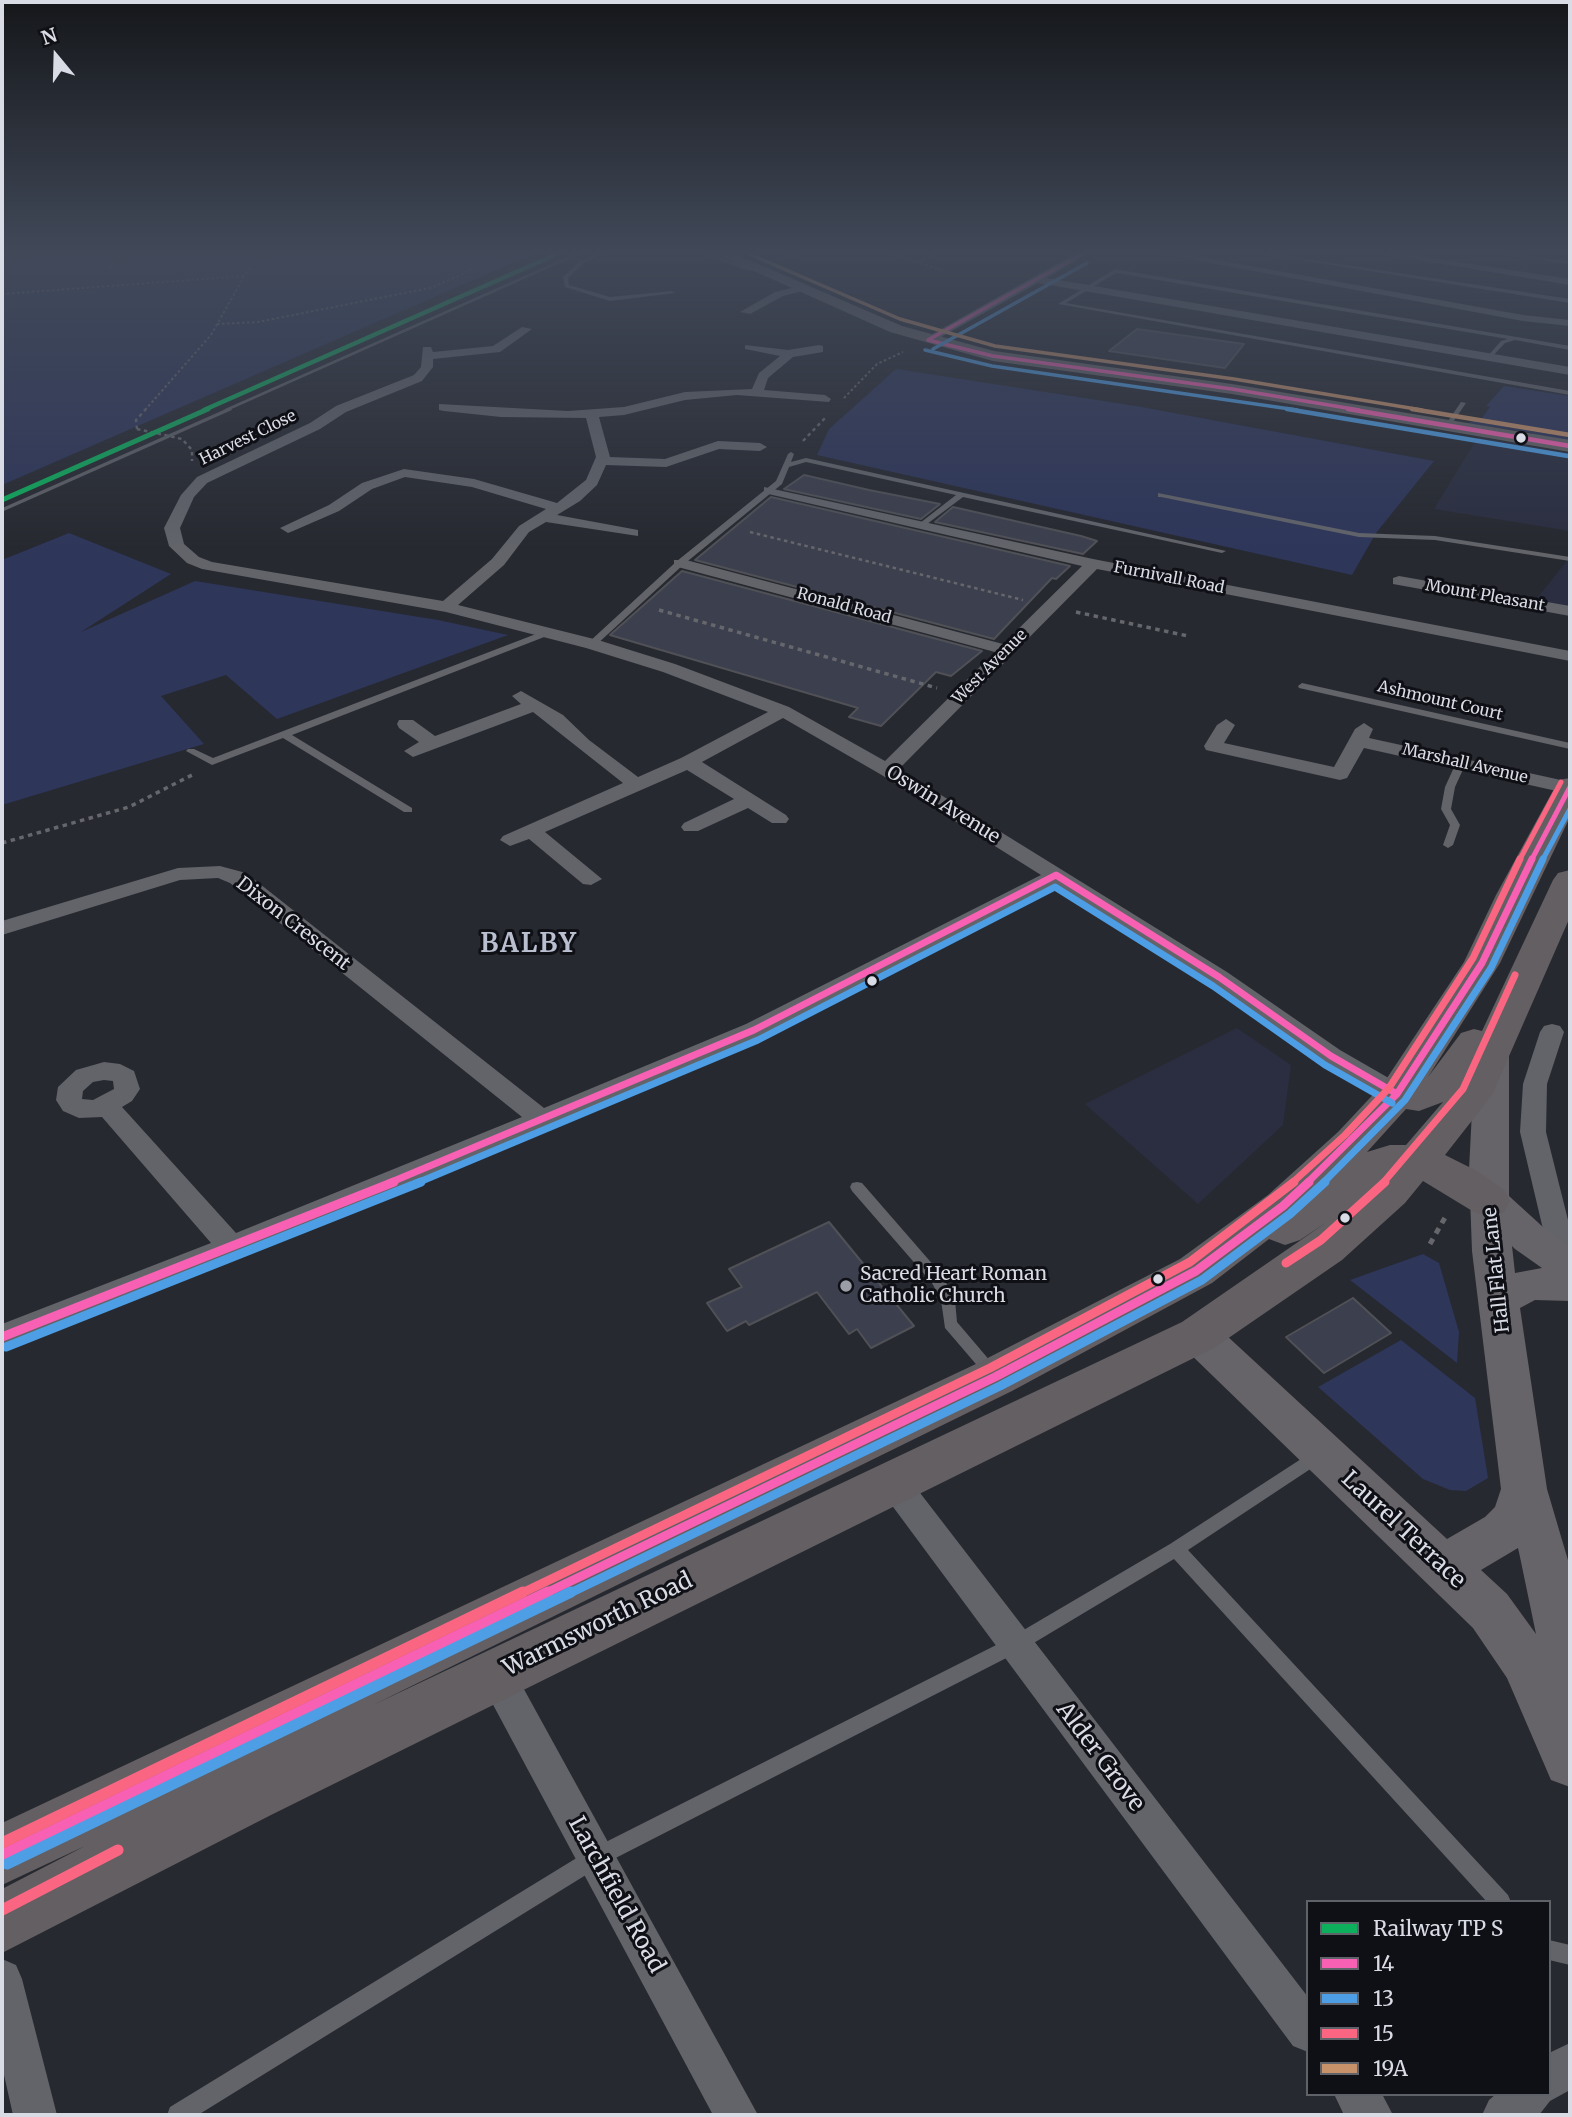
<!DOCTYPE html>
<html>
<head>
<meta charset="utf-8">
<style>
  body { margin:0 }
  #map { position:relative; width:1572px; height:2117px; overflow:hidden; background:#272930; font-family:Merriweather,serif }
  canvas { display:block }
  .frame { position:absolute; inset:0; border:4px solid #d9dce5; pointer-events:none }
  .legend { position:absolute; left:1306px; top:1900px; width:245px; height:196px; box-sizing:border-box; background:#0f1016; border:2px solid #606269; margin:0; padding:9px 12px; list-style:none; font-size:21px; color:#d9dce5 }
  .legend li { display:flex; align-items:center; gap:14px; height:35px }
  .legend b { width:35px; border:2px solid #606269 }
  .north { position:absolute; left:21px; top:21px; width:70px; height:70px; -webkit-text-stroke:5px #0f1016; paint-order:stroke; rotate:341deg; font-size:19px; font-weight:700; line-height:28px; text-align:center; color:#d9dce5 }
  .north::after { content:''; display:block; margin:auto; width:24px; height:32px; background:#d9dce5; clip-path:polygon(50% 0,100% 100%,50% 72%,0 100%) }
</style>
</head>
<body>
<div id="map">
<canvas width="1572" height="2117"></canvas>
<div class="frame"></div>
<ul class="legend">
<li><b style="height:9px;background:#0daf5c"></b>Railway TP S</li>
<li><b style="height:9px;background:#f860b3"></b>14</li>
<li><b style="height:9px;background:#4d9ee5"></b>13</li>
<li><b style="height:9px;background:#fa6682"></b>15</li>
<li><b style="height:9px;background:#c7916a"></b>19A</li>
</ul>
<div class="north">N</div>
</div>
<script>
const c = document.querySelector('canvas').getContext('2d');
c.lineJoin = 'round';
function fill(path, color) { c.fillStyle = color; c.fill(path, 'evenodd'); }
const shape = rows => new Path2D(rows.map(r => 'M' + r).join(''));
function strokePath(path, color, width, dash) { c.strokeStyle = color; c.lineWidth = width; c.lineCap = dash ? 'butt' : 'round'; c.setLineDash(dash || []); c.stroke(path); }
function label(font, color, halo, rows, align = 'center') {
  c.font = font + ' Merriweather,serif'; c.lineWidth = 6; c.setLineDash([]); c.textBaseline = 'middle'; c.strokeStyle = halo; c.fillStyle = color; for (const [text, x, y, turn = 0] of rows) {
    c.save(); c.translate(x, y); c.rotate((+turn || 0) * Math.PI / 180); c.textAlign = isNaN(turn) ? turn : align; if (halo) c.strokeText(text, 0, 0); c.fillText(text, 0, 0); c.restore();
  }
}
fill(shape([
  [1478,437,1570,453,1570,531,1434,509],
  [1570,557,1570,607,1534,602],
  [1237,1028,1291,1065,1283,1125,1198,1204,1085,1104]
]), '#2a2e40');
fill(shape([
  [2,254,533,254,2,485],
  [896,369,1136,406,1434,461,1376,533,1352,575,817,455,829,429],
  [1504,386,1570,396,1570,441,1539,437,1528,432,1468,424,1472,420,1480,421,1490,407,1486,406],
  [69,533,171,574,81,632,195,581,438,620,508,635,277,719,226,675,161,696,204,744,2,805,2,560],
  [1423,1254,1439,1263,1459,1332,1457,1363,1350,1280],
  [1401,1340,1475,1398,1488,1478,1466,1491,1450,1490,1423,1479,1318,1387]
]), '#2e365a');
const building = shape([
  [1137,329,1244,344,1225,368,1109,351,1137,329],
  [804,475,869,490,940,504,921,519,784,489,804,475],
  [771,497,1070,566,1056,579,1052,578,994,639,695,560,771,497],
  [953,507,1081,536,1097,541,1083,554,935,522,953,507],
  [682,571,982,651,951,676,936,672,881,726,849,717,858,708,610,635,682,571],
  [829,1222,914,1326,871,1348,857,1329,849,1334,817,1292,749,1325,746,1321,727,1331,707,1303,742,1287,729,1269,829,1222],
  [1353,1298,1391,1333,1324,1373,1286,1337,1353,1298]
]);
fill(building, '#3c3f4d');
strokePath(building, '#4f5156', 2);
strokePath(shape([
  [892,254,941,270],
  [786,258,799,254],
  [2,261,21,254],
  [920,262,936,254],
  [109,268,124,254],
  [2,294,244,276],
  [217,324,258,322,430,288,508,254],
  [844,398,877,364,903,352],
  [145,410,211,335,257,254]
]), '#66676c', 2, [2.5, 2.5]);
strokePath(shape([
  [137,429,136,420,146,409],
  [137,429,182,439,192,450,192,461],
  [803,441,826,417],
  [750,532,1023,600]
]), '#66676c', 2.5, [3.5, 3.5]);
strokePath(shape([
  [659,610,937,688],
  [1076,612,1188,636],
  [2,843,129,807,194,774]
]), '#66676c', 3.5, [4.5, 4.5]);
strokePath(shape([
  [1430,1244,1447,1214]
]), '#66676c', 5, [6, 6]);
fill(shape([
  [597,254,603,254,584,263,568,278,569,285,610,297,672,291,675,293,610,301,565,287,563,277,580,261,597,254],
  [704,254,711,254,746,267,769,272,766,274,743,269,704,254],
  [1262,254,1274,254,1570,299,1570,303,1262,254],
  [1509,254,1570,261,1570,264,1511,256,1509,254],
  [1115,269,1570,346,1570,350,1515,340,1505,343,1489,360,1486,358,1501,341,1508,339,1116,273,1066,303,1570,391,1570,395,1058,304,1115,269],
  [1461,402,1466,403,1449,428,1445,428,1444,427,1461,402],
  [791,452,794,454,791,462,806,458,1226,551,1222,553,963,497,923,527,919,525,920,523,956,495,806,462,789,467,782,484,683,565,595,646,589,646,589,642,677,561,776,481,788,454,791,452],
  [1158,493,1359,533,1435,536,1570,557,1570,561,1435,540,1359,537,1161,497,1158,497,1158,493],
  [549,629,553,632,552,634,292,735,412,808,412,812,404,812,283,738,212,765,186,751,188,749,194,749,213,758,549,629],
  [1302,683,1570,743,1570,749,1299,688,1298,686,1302,683],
  [1461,760,1466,763,1455,787,1451,809,1460,825,1453,845,1448,848,1443,845,1450,825,1441,809,1445,787,1456,763,1461,760],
  [857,1182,862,1183,942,1275,955,1300,957,1322,997,1369,1000,1373,997,1377,992,1379,987,1377,945,1328,941,1300,932,1283,852,1191,850,1187,852,1183,857,1182],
  [1318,1448,1324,1450,1326,1455,1324,1460,1188,1550,1508,1895,1511,1902,1487,1902,1174,1559,1022,1650,602,1865,198,2115,167,2115,170,2107,588,1851,1010,1638,1170,1544,1318,1448],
  [1549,1940,1570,1945,1570,1965,1549,1960,1549,1940]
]), '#62646a');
fill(shape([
  [1074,254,1087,254,1047,278,1570,367,1570,375,1038,283,932,342,922,340,1074,254],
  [1162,254,1184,254,1523,315,1570,320,1570,326,1523,321,1162,254],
  [1382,254,1407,254,1570,279,1570,285,1382,254],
  [803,285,808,288,807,290,783,296,750,314,740,312,775,292,803,285],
  [522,327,532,329,500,352,433,359,433,367,422,381,346,412,320,429,207,483,194,497,180,528,184,544,199,557,212,562,443,601,492,559,519,526,546,509,472,487,405,477,372,489,339,511,293,531,288,533,280,528,329,505,362,483,404,469,474,479,557,503,586,480,596,457,586,418,501,417,444,411,439,410,439,404,568,411,624,407,685,392,752,389,759,373,780,356,745,349,745,345,788,350,819,345,823,346,823,352,793,357,768,378,764,390,825,395,831,399,829,402,737,395,685,400,624,415,599,417,610,457,665,459,718,441,760,443,767,447,760,451,719,449,666,467,606,465,597,485,580,501,557,515,638,530,638,536,546,522,529,532,504,565,458,605,598,640,675,664,789,707,885,761,995,652,674,566,674,560,686,560,1003,644,1082,566,764,493,764,487,1093,559,1570,651,1570,661,1097,569,899,769,1227,972,1340,1050,1406,1088,1410,1094,1406,1100,1397,1103,1388,1100,1322,1062,1211,982,1055,884,762,1036,385,1196,2,1349,2,1324,211,1243,102,1117,79,1118,63,1111,56,1100,58,1087,76,1070,104,1062,120,1064,134,1071,140,1089,132,1101,122,1107,236,1233,522,1117,230,883,218,878,180,880,2,935,2,921,178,868,220,866,246,873,544,1108,746,1024,1041,875,880,774,783,718,702,762,786,815,789,819,786,823,772,823,748,808,698,831,684,831,681,827,684,823,734,799,687,770,545,832,602,879,591,885,583,884,529,839,510,846,500,840,503,836,623,783,533,712,413,757,404,751,419,742,399,728,397,724,399,720,413,720,435,736,521,704,512,696,521,691,563,715,589,740,638,777,681,758,768,712,663,672,586,648,446,612,202,569,187,563,169,546,164,528,181,495,197,477,310,423,336,406,414,375,421,367,423,347,431,347,433,352,493,346,522,327],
  [104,1080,113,1081,114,1089,93,1100,82,1099,83,1091,93,1082,104,1080],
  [1399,576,1570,606,1570,616,1393,584,1393,578,1399,576],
  [1226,719,1235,725,1224,743,1334,767,1355,729,1364,723,1373,729,1369,738,1570,782,1570,794,1364,748,1347,778,1340,780,1206,750,1204,746,1217,725,1226,719],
  [1552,1024,1560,1026,1564,1032,1547,1084,1546,1132,1570,1228,1570,1272,1565,1274,1555,1271,1551,1263,1520,1132,1523,1084,1540,1032,1544,1026,1552,1024],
  [893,1468,904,1472,1308,1997,1308,2052,1293,2046,882,1492,877,1482,882,1472,893,1468],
  [496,1656,509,1662,758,2115,713,2115,483,1686,478,1674,483,1662,496,1656],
  [2,1959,16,1965,22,1979,57,2115,13,2115,2,2066,2,1959],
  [1570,2043,1570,2090,1550,2101,1539,2115,1482,2115,1489,2100,1496,2094,1549,2094,1549,2053,1570,2043],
  [1334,2094,1382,2094,1393,2115,1344,2115,1334,2094]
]), '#62646a');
fill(shape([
  [716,254,735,254,902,326,994,351,1232,384,1570,440,1570,452,1232,394,993,361,890,332,716,254],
  [1492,1040,1504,1044,1509,1052,1509,1196,1543,1227,1570,1246,1570,1301,1535,1300,1520,1308,1547,1489,1570,1567,1570,1787,1551,1780,1507,1678,1473,1628,1183,1347,1177,1335,1183,1323,1198,1318,1213,1323,1447,1539,1485,1517,1495,1507,1501,1489,1472,1251,1469,1170,1475,1052,1480,1044,1492,1040],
  [1512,1246,1515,1249,1542,1268,1515,1273,1512,1246],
  [1518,1548,1520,1557,1536,1634,1507,1594,1481,1570,1518,1548]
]), '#666468');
fill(shape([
  [1570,778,1570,817,1500,963,1428,1077,1461,1033,1474,1029,1482,1031,1553,880,1558,873,1570,870,1570,917,1492,1095,1445,1155,1477,1171,1504,1190,1510,1201,1504,1212,1489,1217,1474,1212,1423,1181,1405,1203,1342,1260,1214,1348,271,1815,2,1953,2,1889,85,1846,2,1885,2,1823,978,1363,1180,1259,1268,1195,1338,1132,1383,1084,1464,962,1496,895,1555,787,1559,780,1570,778],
  [1443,1102,1406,1145,1390,1145,1367,1152,1406,1109,1419,1111,1443,1102],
  [1327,1222,1182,1322,373,1705,1012,1391,1212,1283,1269,1239,1285,1245,1300,1240,1327,1222]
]), '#635f62');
strokePath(shape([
  [226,410,577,254]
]), '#5e6066', 2.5);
strokePath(shape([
  [2,510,230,409]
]), '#5e6066', 3.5);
strokePath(shape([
  [928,340,993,356,1232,389,1359,410],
  [928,340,1082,254]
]), '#f860b3', 3.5);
strokePath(shape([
  [1348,409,1570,446]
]), '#f860b3', 4.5);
strokePath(shape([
  [1531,861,1570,787]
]), '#f860b3', 5);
strokePath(shape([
  [389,1183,754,1030,1056,875,1219,977,1331,1056,1397,1094],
  [1307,1183,1397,1094,1482,963,1532,859]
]), '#f860b3', 7);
strokePath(shape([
  [2,1337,394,1182],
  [544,1594,995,1377,1196,1271,1283,1206,1309,1182]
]), '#f860b3', 9);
strokePath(shape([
  [2,1855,548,1592]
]), '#f860b3', 11);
strokePath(shape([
  [933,349,1087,263],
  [925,350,992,366,1297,410]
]), '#4d9ee5', 3.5);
strokePath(shape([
  [1287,409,1568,456]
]), '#4d9ee5', 4.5);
strokePath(shape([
  [1542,861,1570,809]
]), '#4d9ee5', 5);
strokePath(shape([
  [417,1183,758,1040,1055,887,1213,986,1325,1065,1392,1103],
  [1323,1183,1405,1100,1491,968,1543,859]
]), '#4d9ee5', 7);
strokePath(shape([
  [6,1347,421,1182],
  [568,1594,1000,1386,1202,1280,1290,1214,1325,1182]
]), '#4d9ee5', 9);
strokePath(shape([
  [7,1864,571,1592]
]), '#4d9ee5', 11);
strokePath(shape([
  [1519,861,1561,782]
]), '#fa6682', 5);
strokePath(shape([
  [1292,1183,1345,1135,1389,1088,1473,958,1520,859],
  [1383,1183,1463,1089,1515,975]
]), '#fa6682', 7);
strokePath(shape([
  [1286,1263,1321,1240,1385,1182],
  [520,1594,990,1368,1190,1262,1294,1182]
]), '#fa6682', 9);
strokePath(shape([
  [2,1843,523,1592],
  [2,1910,118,1850]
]), '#fa6682', 11);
strokePath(shape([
  [749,254,900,319,995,346,1234,379,1422,410]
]), '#c7916a', 3.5);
strokePath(shape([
  [1412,409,1570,435]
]), '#c7916a', 4.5);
strokePath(shape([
  [204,410,557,254]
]), '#0daf5c', 4.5);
strokePath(shape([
  [2,500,208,409]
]), '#0daf5c', 5);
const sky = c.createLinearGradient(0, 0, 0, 550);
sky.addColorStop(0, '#15171a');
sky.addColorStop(0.46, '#414959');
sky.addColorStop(1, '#41495900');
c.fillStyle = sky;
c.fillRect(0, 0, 1572, 550);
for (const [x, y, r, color] of [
  [1521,438,6,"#d9dce5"],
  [872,981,6,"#d9dce5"],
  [1345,1218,6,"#d9dce5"],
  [1158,1279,6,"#d9dce5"],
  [846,1286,7,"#9b9da6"]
]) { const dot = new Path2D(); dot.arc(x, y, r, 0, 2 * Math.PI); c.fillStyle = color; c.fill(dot); strokePath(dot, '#0f1016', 2.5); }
label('16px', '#d9dce5', '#0f1016', [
  ["Harvest Close",248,438,-26],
  ["Furnivall Road",1169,578,11],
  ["Mount Pleasant",1485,596,10],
  ["Ronald Road",844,606,15],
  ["West Avenue",990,667,-45],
  ["Ashmount Court",1440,701,13],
  ["Marshall Avenue",1465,764,13]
]);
label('19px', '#d9dce5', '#0f1016', [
  ["Oswin Avenue",943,805,32],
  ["Dixon Crescent",293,924,38],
  ["Hall Flat Lane",1497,1270,-96]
]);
label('19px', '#d9dce5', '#0f1016', [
  ["Sacred Heart Roman",860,1275],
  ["Catholic Church",860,1297]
], 'left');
label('23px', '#d9dce5', '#0f1016', [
  ["Laurel Terrace",1403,1530,43],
  ["Warmsworth Road",598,1625,-26],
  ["Alder Grove",1100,1757,53],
  ["Larchfield Road",616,1895,61]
]);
c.letterSpacing = '2px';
label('bold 26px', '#babfd0', '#0f1016', [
  ["BALBY",529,945]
]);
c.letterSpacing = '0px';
</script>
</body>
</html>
